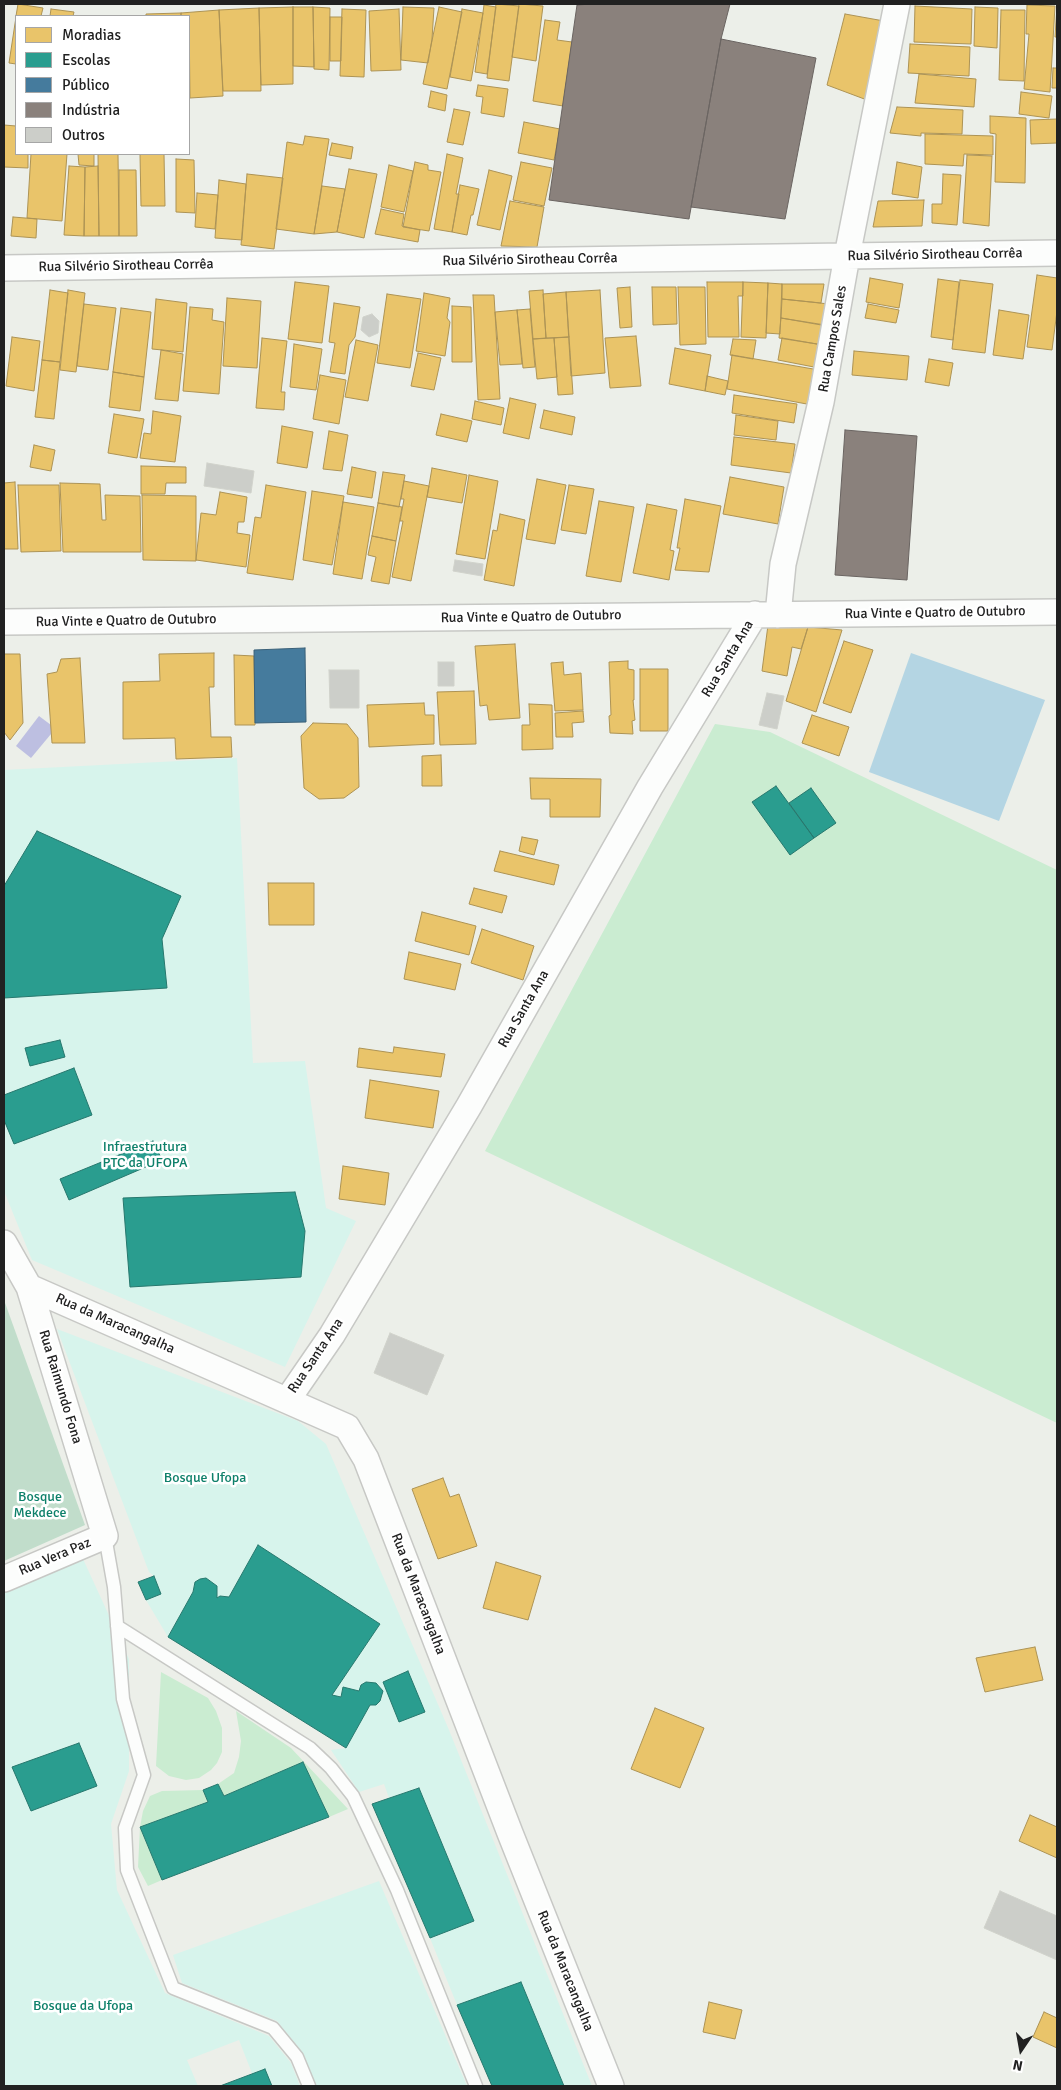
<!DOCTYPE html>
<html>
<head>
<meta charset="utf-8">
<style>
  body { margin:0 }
  #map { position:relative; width:1061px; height:2090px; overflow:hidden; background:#ecefe9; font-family:Signika,sans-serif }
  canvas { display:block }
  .frame { position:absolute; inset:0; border:5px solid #212121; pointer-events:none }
  .legend { position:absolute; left:15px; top:15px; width:175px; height:140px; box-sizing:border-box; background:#fff; border:1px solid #a6a6a6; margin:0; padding:6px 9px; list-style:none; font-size:15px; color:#212121 }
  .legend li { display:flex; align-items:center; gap:10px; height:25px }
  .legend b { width:25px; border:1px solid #a6a6a6 }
  .north { position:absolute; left:996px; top:2025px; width:50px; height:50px; -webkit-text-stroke:4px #fff; paint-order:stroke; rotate:192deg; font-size:14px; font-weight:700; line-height:20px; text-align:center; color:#212121 }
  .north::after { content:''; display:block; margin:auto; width:18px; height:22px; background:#212121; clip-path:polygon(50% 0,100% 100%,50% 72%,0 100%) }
</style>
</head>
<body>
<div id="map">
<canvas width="1061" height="2090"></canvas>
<div class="frame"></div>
<ul class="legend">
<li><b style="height:14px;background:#e9c46a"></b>Moradias</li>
<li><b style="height:14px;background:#2a9d8f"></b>Escolas</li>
<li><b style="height:14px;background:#457b9d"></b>Público</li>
<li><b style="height:14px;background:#8a817c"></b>Indústria</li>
<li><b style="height:14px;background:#cccec9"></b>Outros</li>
</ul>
<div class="north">N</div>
</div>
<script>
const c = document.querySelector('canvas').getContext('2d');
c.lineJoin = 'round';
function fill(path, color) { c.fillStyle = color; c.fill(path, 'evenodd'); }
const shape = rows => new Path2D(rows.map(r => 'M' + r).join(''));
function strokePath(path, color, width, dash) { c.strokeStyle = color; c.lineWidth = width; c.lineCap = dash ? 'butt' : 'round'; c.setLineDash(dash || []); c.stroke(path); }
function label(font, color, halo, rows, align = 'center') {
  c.font = font + ' Signika,sans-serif'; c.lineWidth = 5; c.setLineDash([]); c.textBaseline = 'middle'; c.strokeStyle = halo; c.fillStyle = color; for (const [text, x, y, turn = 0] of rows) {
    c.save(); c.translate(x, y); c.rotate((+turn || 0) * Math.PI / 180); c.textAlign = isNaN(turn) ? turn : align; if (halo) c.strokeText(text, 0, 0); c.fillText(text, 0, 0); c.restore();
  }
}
fill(shape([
  [715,724,770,732,1057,870,1057,1423,485,1151],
  [161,1672,208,1698,216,1711,222,1728,222,1752,217,1763,211,1770,199,1778,186,1780,169,1776,156,1766],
  [236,1711,291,1748,348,1809,329,1817,303,1762,224,1796,218,1784,234,1773,239,1757,241,1741],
  [203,1790,208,1802,140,1827,162,1880,148,1886,138,1867,140,1827,143,1811,150,1796,162,1791]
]), '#caecd1');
fill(shape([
  [4,1300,85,1525,4,1561]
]), '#c1ddcb');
fill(shape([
  [237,758,253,1063,305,1061,326,1208,356,1221,285,1367,32,1260,4,1191,4,770],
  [57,1329,298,1421,326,1444,449,1730,592,2086,564,2086,521,1983,457,2005,430,1938,474,1920,419,1788,389,1798,384,1784,359,1792,331,1750,346,1748,370,1705,376,1705,383,1696,380,1686,376,1683,366,1682,361,1685,359,1691,343,1687,341,1697,332,1695,380,1624,258,1546,229,1597,220,1596,217,1598,217,1586,206,1578,200,1579,195,1582,193,1592,168,1637,146,1600,161,1593,154,1576,149,1572],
  [83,1559,129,1659,129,1771,111,1824,117,1890,165,1993,269,2036,291,2063,300,2086,257,2086,239,2040,187,2060,198,2086,4,2086,4,1593],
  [379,1881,467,2086,316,2086,303,2053,277,2021,182,1983,173,1955]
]), '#d7f4ec');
fill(shape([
  [911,653,1045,700,999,821,869,772]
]), '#b4d5e3');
fill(shape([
  [39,716,51,725,51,734,31,758,16,746]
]), '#bdbfe1');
const homes = shape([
  [18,4,43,8,41,16,16,16,18,4],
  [496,4,519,6,509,81,487,78,496,4],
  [519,4,543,6,536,61,512,57,519,4],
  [484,5,496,7,487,74,475,72,484,5],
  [1027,5,1055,6,1050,92,1024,89,1029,34,1026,34,1027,5],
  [915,6,972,9,971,44,914,42,915,6],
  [1057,6,1057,37,1055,37,1057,6],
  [293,7,313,7,314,67,293,66,293,7],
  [293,7,293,84,261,85,259,8,293,7],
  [313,7,330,8,329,70,314,69,313,7],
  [403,7,434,8,432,39,428,63,401,60,403,7],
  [439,7,462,12,447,89,423,84,439,7],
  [975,7,998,8,997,48,974,46,975,7],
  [259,8,261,91,223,91,219,10,259,8],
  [51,9,74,12,73,16,50,16,51,9],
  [342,9,366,10,364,77,340,76,342,9],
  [399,9,401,70,371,71,369,11,399,9],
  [462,9,483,13,471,81,450,77,462,9],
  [219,10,223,96,190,98,189,16,181,16,181,13,219,10],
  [1001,10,1025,10,1024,81,999,80,1001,10],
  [181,13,181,16,146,16,146,14,181,13],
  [845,14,884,21,867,100,827,85,845,14],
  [16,17,16,64,9,63,16,17],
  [330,17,342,17,341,61,330,61,330,17],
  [545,20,560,22,557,40,572,42,563,106,533,101,545,20],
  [910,44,970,47,969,76,908,73,910,44],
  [1053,68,1057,68,1057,88,1052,88,1053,68],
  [919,74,976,79,974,107,915,103,919,74],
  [478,85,508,89,504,117,481,113,483,97,476,96,478,85],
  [431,91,447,95,445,111,428,107,431,91],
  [1021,92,1052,96,1049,118,1019,114,1021,92],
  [897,107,963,110,962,134,921,133,921,136,890,133,897,107],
  [454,109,470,112,463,145,447,142,454,109],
  [990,116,1026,118,1025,183,995,182,996,134,990,133,990,116],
  [1057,119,1057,143,1031,144,1030,120,1057,119],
  [524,122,560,129,554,160,518,153,524,122],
  [4,125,16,126,16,154,28,154,28,168,4,167,4,125],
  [925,134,993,136,993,155,964,154,963,166,925,164,925,134],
  [305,136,329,139,314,234,276,229,287,142,303,145,305,136],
  [332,143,353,147,351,159,329,155,332,143],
  [31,154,67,154,62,221,27,218,31,154],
  [78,154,94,154,94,166,79,165,78,154],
  [98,154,118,154,119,236,99,236,98,154],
  [140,154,164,154,165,206,141,206,140,154],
  [447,154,463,158,456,194,459,194,452,232,434,229,447,154],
  [967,155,992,156,989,226,963,223,967,155],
  [176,159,194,160,195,213,176,212,176,159],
  [415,162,428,165,428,170,441,172,429,231,403,227,415,162],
  [521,162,552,168,544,206,513,200,521,162],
  [897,162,922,167,918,198,892,194,897,162],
  [389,165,413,171,404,212,381,207,389,165],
  [69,166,85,167,84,236,64,235,69,166],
  [98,166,99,236,84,236,85,167,98,166],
  [349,169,377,174,364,238,337,232,349,169],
  [119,170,136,170,137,236,119,236,119,170],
  [489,170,512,176,500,230,477,225,489,170],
  [247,174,283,178,274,249,241,245,247,174],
  [943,174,961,175,957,225,932,223,932,204,942,204,943,174],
  [219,180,246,184,242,240,215,238,219,180],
  [460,185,479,189,473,215,471,215,467,235,452,232,460,185],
  [322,186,345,189,337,232,314,234,322,186],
  [197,193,218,195,215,229,195,227,197,193],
  [924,200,922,226,873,227,878,201,924,200],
  [510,201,544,207,537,247,501,246,510,201],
  [381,209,404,214,402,226,420,230,418,242,375,234,381,209],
  [13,217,37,219,36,238,11,236,13,217],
  [1037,275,1057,278,1057,311,1052,350,1027,347,1037,275],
  [870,278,903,284,899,308,866,302,870,278],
  [938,279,959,282,953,340,931,337,938,279],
  [960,280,993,284,985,353,952,349,960,280],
  [295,282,329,286,322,343,288,339,295,282],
  [707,282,743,282,743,296,738,296,739,337,708,337,707,282],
  [743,282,768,283,766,338,741,337,743,282],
  [768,283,782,284,780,334,766,333,768,283],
  [782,284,824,284,821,303,782,299,782,284],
  [630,287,632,327,620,328,617,288,630,287],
  [652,287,676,287,677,324,653,325,652,287],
  [678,287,705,287,706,344,680,345,678,287],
  [50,290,68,293,60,362,42,360,50,290],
  [68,290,85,293,76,372,60,370,68,290],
  [543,290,546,338,533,339,529,291,543,290],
  [600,290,605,373,571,376,566,292,600,290],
  [566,292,569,337,546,338,543,294,566,292],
  [424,293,450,298,447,318,450,322,445,356,416,351,424,293],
  [387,294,421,299,410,368,377,363,387,294],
  [473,295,494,295,500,399,478,400,473,295],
  [227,298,261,301,257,368,223,366,227,298],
  [156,299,187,303,183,352,152,349,156,299],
  [782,299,829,304,825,325,781,318,782,299],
  [334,303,360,307,355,337,349,345,345,374,330,372,335,343,329,342,334,303],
  [84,304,116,308,108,370,77,366,84,304],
  [868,304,899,310,896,323,865,318,868,304],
  [452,306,471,307,472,362,452,362,452,306],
  [190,307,213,309,212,320,224,322,219,394,183,391,190,307],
  [121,308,151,312,144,377,113,372,121,308],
  [530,309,535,367,523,368,517,310,530,309],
  [517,310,522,364,500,365,495,312,517,310],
  [999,310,1029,315,1023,359,993,355,999,310],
  [781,318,827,326,823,345,779,338,781,318],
  [636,336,641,386,610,388,605,338,636,336],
  [12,337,40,341,34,391,6,386,12,337],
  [569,337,573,394,558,395,554,338,569,337],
  [262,338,287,341,281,392,285,392,284,410,256,408,262,338],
  [554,338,557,377,537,379,533,339,554,338],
  [782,338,823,345,819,368,778,360,782,338],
  [733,339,756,340,753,359,730,355,733,339],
  [356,340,378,345,368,401,345,397,356,340],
  [294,344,322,349,316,390,290,387,294,344],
  [675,348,711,355,705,391,669,384,675,348],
  [161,350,183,354,178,401,155,399,161,350],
  [854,351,909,356,907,380,852,375,854,351],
  [418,353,441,358,434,390,411,386,418,353],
  [732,355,819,370,812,405,727,389,732,355],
  [929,359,953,363,949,386,925,382,929,359],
  [42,360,60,362,54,419,35,417,42,360],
  [113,372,144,377,140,411,109,407,113,372],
  [320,375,346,380,339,424,313,419,320,375],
  [707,376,728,381,725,395,705,391,707,376],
  [734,395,797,404,794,423,732,413,734,395],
  [510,398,536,404,529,439,503,433,510,398],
  [475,401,504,408,501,425,472,419,475,401],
  [544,410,575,417,572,435,540,428,544,410],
  [153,411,181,416,175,462,140,458,144,433,151,434,153,411],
  [114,414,144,419,137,458,108,453,114,414],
  [441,414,472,421,467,442,436,435,441,414],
  [736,415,778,421,776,440,734,435,736,415],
  [282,426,313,432,307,468,277,463,282,426],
  [329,431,348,435,342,471,323,469,329,431],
  [734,437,795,444,791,473,731,465,734,437],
  [34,445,55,450,51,471,30,467,34,445],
  [141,466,186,467,186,483,166,483,165,494,141,494,141,466],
  [352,467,376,472,372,498,347,494,352,467],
  [432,468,467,475,462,503,427,497,432,468],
  [383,472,405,475,399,507,378,503,383,472],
  [469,475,498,481,485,559,456,554,469,475],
  [730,477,784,487,778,524,723,514,730,477],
  [537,479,566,485,555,544,526,539,537,479],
  [404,481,429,486,411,581,392,577,403,521,400,521,404,499,401,499,404,481],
  [15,482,18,549,4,549,4,483,15,482],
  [60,483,100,484,102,520,106,520,105,495,140,496,141,552,63,552,60,483],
  [18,485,59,485,61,551,21,552,18,485],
  [266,485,306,492,293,580,247,573,255,517,261,518,266,485],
  [569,485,594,489,586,534,561,530,569,485],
  [312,491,344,496,332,565,303,560,312,491],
  [220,492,247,497,244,522,238,522,237,533,250,535,246,567,196,560,201,513,216,515,220,492],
  [142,495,196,496,196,561,143,560,142,495],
  [685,499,721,506,709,572,675,570,680,548,677,548,685,499],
  [599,501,634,507,621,582,586,576,599,501],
  [343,502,374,507,362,579,333,574,343,502],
  [378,503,402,507,396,541,372,536,378,503],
  [647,504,677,510,670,550,674,551,669,580,633,573,647,504],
  [500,514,525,520,514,586,484,580,493,530,497,531,500,514],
  [372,536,396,541,389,584,371,581,376,557,368,555,372,536],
  [768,625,808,627,801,649,792,647,787,676,762,671,768,625],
  [808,627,842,630,816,712,786,701,808,627],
  [844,641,873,650,851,713,823,703,844,641],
  [515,644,520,718,489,720,487,705,480,706,475,646,515,644],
  [214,653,214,687,209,687,211,737,231,737,232,757,176,759,175,738,123,739,123,682,160,681,159,654,214,653],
  [4,654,20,654,23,723,10,740,4,732,4,654],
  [234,655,254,656,255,725,235,725,234,655],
  [80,658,85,743,52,743,47,674,57,672,61,659,80,658],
  [628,661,628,669,634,670,634,700,633,700,635,720,632,721,633,734,610,733,609,716,611,715,609,662,628,661],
  [563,662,564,675,581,673,583,710,555,711,551,663,563,662],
  [640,669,668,669,668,731,640,731,640,669],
  [474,691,476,744,440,745,437,692,474,691],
  [424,703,425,715,434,715,434,744,369,747,367,705,424,703],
  [529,704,552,705,553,749,522,750,522,725,530,725,529,704],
  [583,711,584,722,572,723,573,737,556,737,555,713,583,711],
  [812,715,849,727,839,756,802,743,812,715],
  [313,723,347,724,358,738,359,787,344,798,319,799,304,788,301,736,313,723],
  [441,755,442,786,422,786,422,756,441,755],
  [530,778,601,779,600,817,550,817,550,799,531,799,530,778],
  [522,837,538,840,534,855,519,851,522,837],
  [500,851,559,865,554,885,494,871,500,851],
  [268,883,314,883,314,925,269,925,268,883],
  [474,888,507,896,502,913,469,904,474,888],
  [422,912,476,926,469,955,415,941,422,912],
  [482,929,534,946,523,980,471,963,482,929],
  [409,952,461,964,455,990,404,979,409,952],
  [394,1047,445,1054,441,1077,357,1067,359,1048,393,1053,394,1047],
  [370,1080,439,1091,433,1128,365,1118,370,1080],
  [343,1166,389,1173,385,1205,339,1199,343,1166],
  [443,1478,450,1497,459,1494,477,1546,438,1559,412,1489,443,1478],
  [496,1562,541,1576,528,1620,483,1608,496,1562],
  [1035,1647,1043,1680,985,1692,976,1658,1035,1647],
  [655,1708,704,1728,680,1788,631,1769,655,1708],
  [1030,1815,1057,1827,1057,1858,1019,1841,1030,1815],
  [709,2002,742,2010,735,2039,703,2032,709,2002],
  [1044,2012,1057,2018,1057,2048,1033,2037,1044,2012]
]);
fill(homes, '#e9c46a');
strokePath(homes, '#ad9354', 1);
const schools = shape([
  [776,786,814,838,790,855,752,802,776,786],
  [811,788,836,823,814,838,789,803,811,788],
  [37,831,181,896,162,939,167,988,4,998,4,886,37,831],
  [60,1040,65,1057,30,1066,25,1048,60,1040],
  [74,1068,92,1115,14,1144,4,1120,4,1095,74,1068],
  [153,1141,162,1160,69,1200,60,1179,153,1141],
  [295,1192,305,1231,301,1277,130,1287,123,1198,295,1192],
  [258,1545,380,1624,332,1695,341,1697,343,1687,359,1691,361,1685,366,1682,376,1683,383,1691,380,1701,376,1705,370,1705,346,1748,168,1637,193,1592,195,1582,200,1579,206,1578,217,1586,217,1598,220,1596,229,1597,258,1545],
  [154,1576,161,1594,146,1600,138,1582,154,1576],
  [408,1671,425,1712,399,1722,383,1682,408,1671],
  [79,1743,97,1786,31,1811,12,1767,79,1743],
  [303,1762,329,1817,162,1880,140,1827,208,1802,203,1790,218,1784,224,1796,303,1762],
  [419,1788,474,1921,430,1938,372,1804,419,1788],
  [521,1982,564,2086,492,2086,457,2005,521,1982],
  [265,2069,272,2086,220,2086,265,2069]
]);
fill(schools, '#2a9d8f');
strokePath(schools, '#27786e', 1);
const public = shape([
  [305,648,306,722,255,723,254,650,305,648]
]);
fill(public, '#457b9d');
strokePath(public, '#3a6078', 1);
const industry = shape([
  [592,4,730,4,721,39,689,219,549,200,577,5,592,4],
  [721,39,816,58,785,219,691,207,721,39],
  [845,430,917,436,907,580,835,575,845,430]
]);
fill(industry, '#8a817c');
strokePath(industry, '#6a6461', 1);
const building = shape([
  [372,314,379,321,378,333,369,337,361,330,363,317,372,314],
  [207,463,254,471,251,493,204,486,207,463],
  [455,560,483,564,482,576,453,571,455,560],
  [438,662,454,662,454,686,438,686,438,662],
  [329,670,359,670,359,708,330,708,329,670],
  [767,693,784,696,777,729,759,725,767,693],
  [390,1333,444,1355,427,1395,374,1373,390,1333],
  [1000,1891,1057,1916,1057,1960,984,1928,1000,1891]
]);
fill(building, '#cccec9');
strokePath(building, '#d0d2cb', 1);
const service = shape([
  [105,1536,114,1587,123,1699,144,1775,125,1828,127,1870,173,1988,273,2028,297,2057,309,2086],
  [117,1626,310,1748,331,1768,353,1796,397,1890,476,2086]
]);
const minor = shape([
  [4,268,1057,253],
  [778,615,783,564,821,402,847,256,897,4],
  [4,622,1057,612],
  [4,1243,29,1287,105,1536,4,1579],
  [29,1287,347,1427,366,1459,510,1833,611,2086],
  [288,1399,332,1335,469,1106,650,787,755,614]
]);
strokePath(service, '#c7c8c5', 15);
strokePath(minor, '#c7c8c5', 28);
strokePath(service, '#fcfdfc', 12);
strokePath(minor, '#fcfdfc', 25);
label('14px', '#212121', '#fff', [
  ["Rua Silvério Sirotheau Corrêa",935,255,-1],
  ["Rua Silvério Sirotheau Corrêa",530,260,-1],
  ["Rua Silvério Sirotheau Corrêa",126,266,-1],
  ["Rua Campos Sales",833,339,-80],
  ["Rua Vinte e Quatro de Outubro",935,613,-1],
  ["Rua Vinte e Quatro de Outubro",531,617,-1],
  ["Rua Vinte e Quatro de Outubro",126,621,-1],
  ["Rua Santa Ana",728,659,-59],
  ["Rua Santa Ana",524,1009,-60],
  ["Rua da Maracangalha",115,1324,24],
  ["Rua Santa Ana",316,1356,-56],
  ["Rua Raimundo Fona",60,1387,73],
  ["Rua Vera Paz",55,1557,-23],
  ["Rua da Maracangalha",418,1594,69],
  ["Rua da Maracangalha",565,1971,68]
]);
label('14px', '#0e806a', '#fff', [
  ["Infraestrutura",145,1147],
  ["PTC da UFOPA",145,1163],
  ["Bosque Ufopa",205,1478],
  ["Bosque",40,1497],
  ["Mekdece",40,1513],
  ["Bosque da Ufopa",83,2006]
]);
</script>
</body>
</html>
